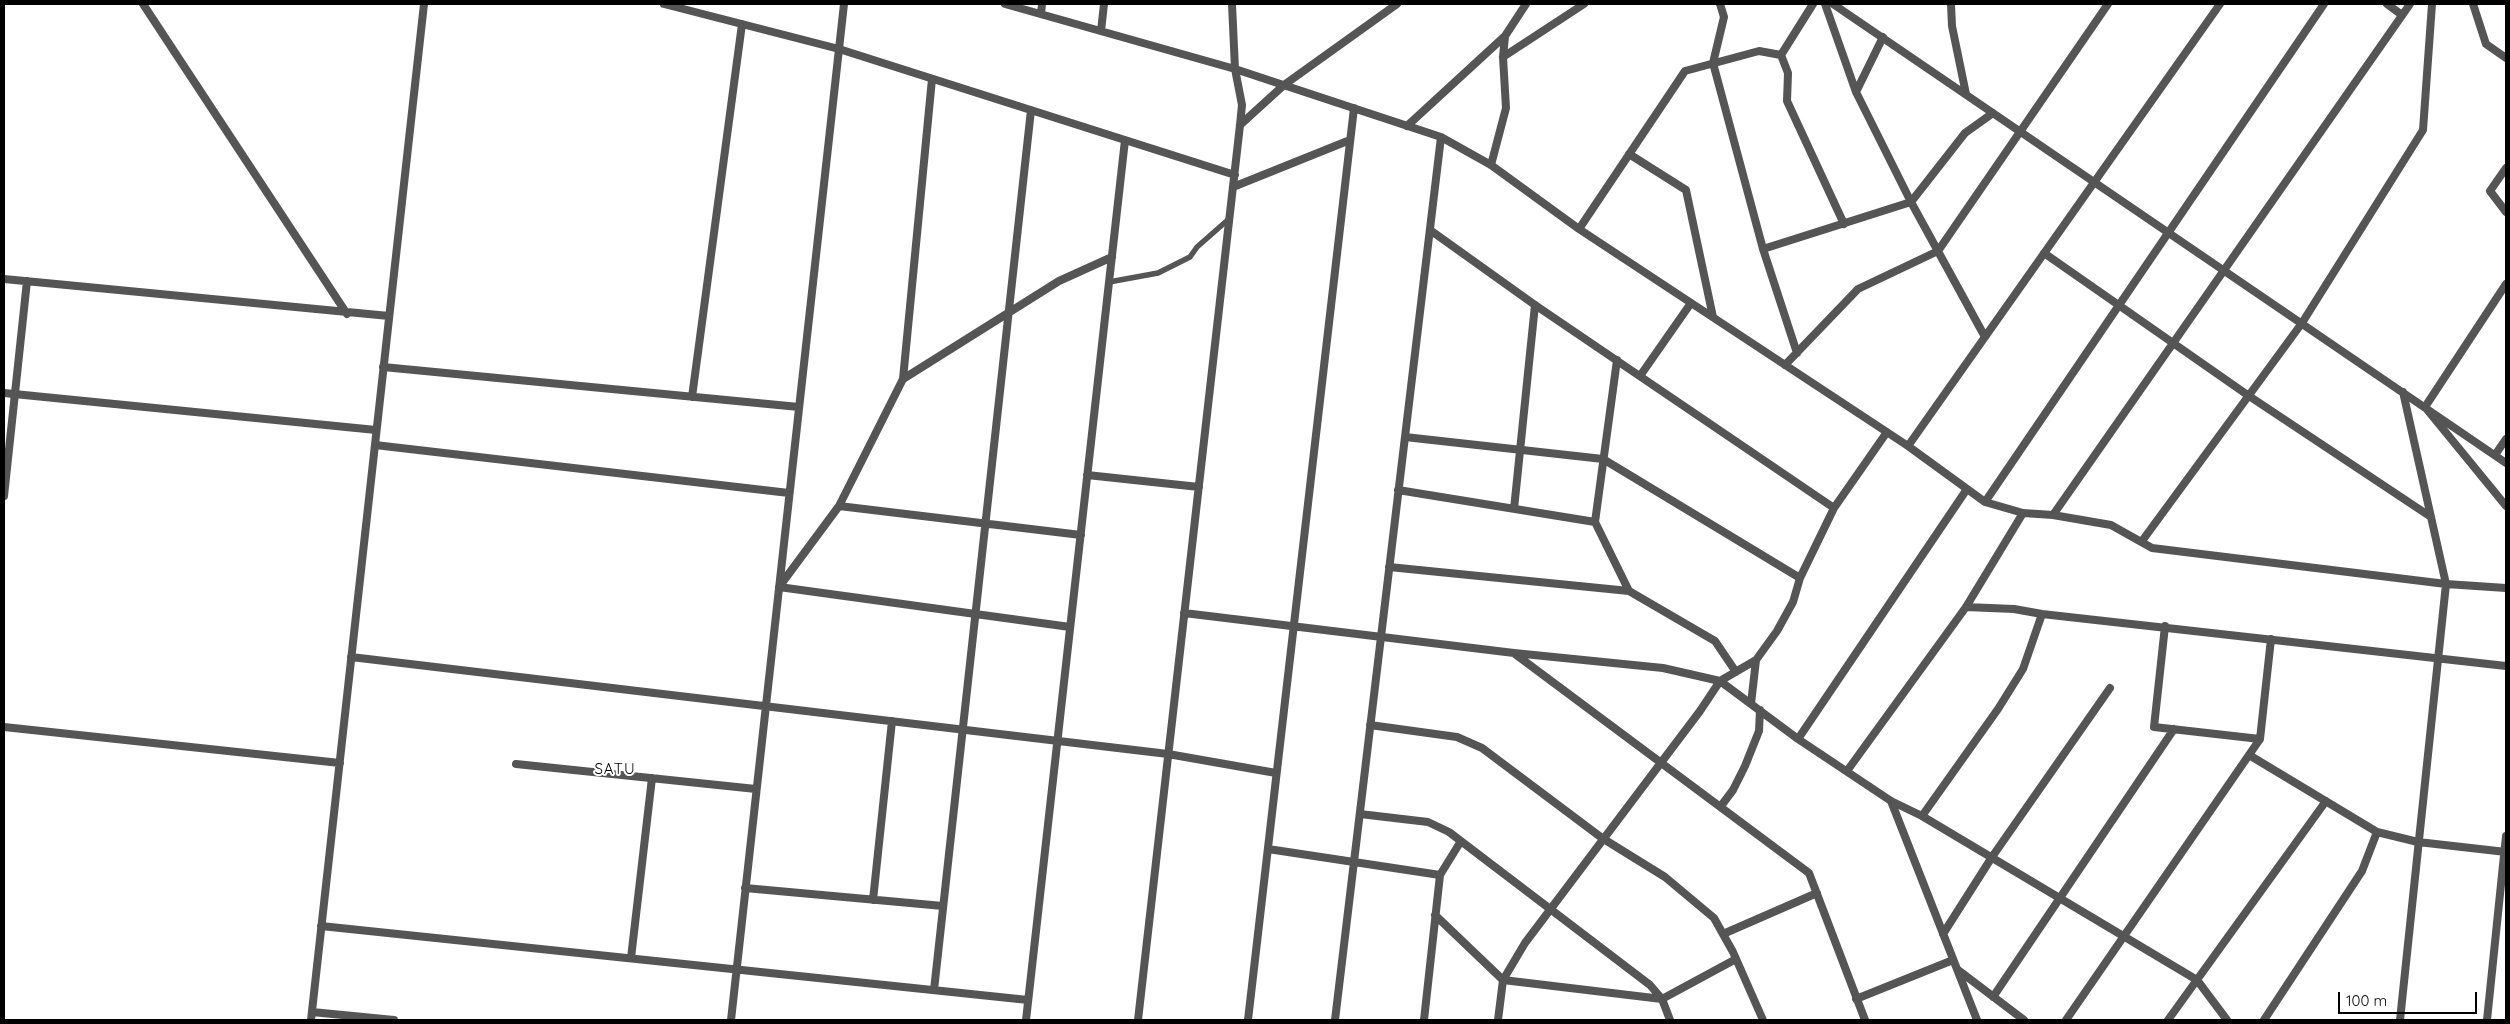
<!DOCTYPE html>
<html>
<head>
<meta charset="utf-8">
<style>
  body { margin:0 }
  #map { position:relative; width:2510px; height:1024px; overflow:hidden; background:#fff; font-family:Quicksand,sans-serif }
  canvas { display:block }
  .frame { position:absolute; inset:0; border:5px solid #000; pointer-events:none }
  .scale { position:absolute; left:2338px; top:992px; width:139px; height:22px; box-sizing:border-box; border:2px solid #000; border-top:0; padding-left:6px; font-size:15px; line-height:18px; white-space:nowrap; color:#000; -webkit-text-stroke:4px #fff; paint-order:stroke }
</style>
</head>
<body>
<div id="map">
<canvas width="2510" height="1024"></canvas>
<div class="frame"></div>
<div class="scale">100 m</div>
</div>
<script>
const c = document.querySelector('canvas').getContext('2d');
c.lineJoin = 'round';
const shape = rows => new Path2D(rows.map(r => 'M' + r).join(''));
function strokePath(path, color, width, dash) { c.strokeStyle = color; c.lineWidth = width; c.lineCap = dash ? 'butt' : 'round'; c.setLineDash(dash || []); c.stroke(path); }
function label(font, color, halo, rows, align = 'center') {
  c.font = font + ' Quicksand,sans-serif'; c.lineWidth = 4; c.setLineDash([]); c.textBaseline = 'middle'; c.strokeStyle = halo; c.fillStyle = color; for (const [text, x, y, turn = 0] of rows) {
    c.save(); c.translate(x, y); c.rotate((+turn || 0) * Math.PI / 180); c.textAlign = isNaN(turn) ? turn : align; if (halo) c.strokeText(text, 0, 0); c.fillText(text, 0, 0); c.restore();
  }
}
strokePath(shape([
  [1109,282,1158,273,1190,257,1197,247,1230,218]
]), '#555', 5.5);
strokePath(shape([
  [143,4,347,314],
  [664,4,839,49,1235,175],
  [1005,4,1235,69,1441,137,1491,165,1579,229,1908,446,1985,502,2023,513,1966,607,1847,771],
  [1720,4,1724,17,1713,63,1763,249,1797,353],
  [1825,4,1856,92],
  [1833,4,2506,463],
  [1951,4,1952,26,1966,94],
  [2387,4,2402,15],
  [2473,4,2486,44,2506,58],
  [1041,14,1042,4],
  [1101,31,1104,4],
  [1883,37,1856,92,1911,202,1985,337],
  [1781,55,1788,73,1787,101,1844,224],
  [1781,55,1813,4],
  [1503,57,1584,4],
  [1240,125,1284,85,1397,4],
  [1407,126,1505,36,1526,4],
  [1629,154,1686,190,1713,317],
  [1491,165,1506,108,1503,57,1505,36],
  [2506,168,2490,191,2506,212],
  [1233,187,1350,140],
  [1579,229,1685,71,1759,51,1781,55],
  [1430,230,1535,305,1834,508],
  [1763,249,1911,202,1965,133,1993,113],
  [2044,253,2249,396,2431,517],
  [4,279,389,316],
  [2506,284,2425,407,2506,506],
  [1617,360,1595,522,1629,591,1715,641,1736,672],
  [1785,365,1858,289,1938,251,2108,4],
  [383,367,799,407],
  [1640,376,1691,303],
  [903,379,932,79],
  [4,393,376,430],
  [692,397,742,24],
  [1405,437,1603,459,1800,578,1793,602,1777,631,1756,660],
  [375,445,789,493],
  [1908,446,2220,4],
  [2495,455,2506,439],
  [1087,475,1199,487],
  [1398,490,1595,522],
  [4,496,27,281],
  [1985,502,2324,4],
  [839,506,1081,535],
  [1514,509,1535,305],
  [2023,513,2053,515,2410,4],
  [2053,515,2111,525,2152,548,2446,584,2506,588],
  [2142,541,2302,323,2423,130,2432,4],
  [1389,567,1629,591],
  [1800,578,1834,508,1887,432],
  [1966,607,2014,609,2042,614,2506,666],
  [1184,613,1514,653,1663,668,1720,681,1798,739,1891,801,1922,816,2197,980,2227,1020],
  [2165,626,2154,727,2260,739],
  [1070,627,779,587,839,506,903,379,1059,281,1112,257],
  [1515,654,1809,873,1865,1020],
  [351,657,1168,754,1276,773],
  [1370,725,1457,737,1482,748,1602,838,1665,877,1714,918,1733,952,1763,1020],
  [4,727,340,763],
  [1798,739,1967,489],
  [2249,755,2377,832,2418,842,2506,852],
  [516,764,756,789],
  [1891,801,1977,1020],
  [1721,806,1733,790,1745,766,1759,731,1760,710],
  [1360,814,1428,822,1449,832,1650,985,1662,999,1670,1020],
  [1922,816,1998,709,2023,669,2042,614],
  [1268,849,1440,875],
  [745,888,943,906],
  [873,900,892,721],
  [1435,915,1503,980,1662,999,1736,959],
  [321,926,1028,1000],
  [1723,934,1817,893],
  [1943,934,1992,857,2110,688],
  [631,958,652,778],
  [1958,970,2024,1020],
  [934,990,1031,110],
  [1993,997,2174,729],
  [1856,999,1953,960],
  [312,1012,394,1020],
  [311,1020,424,4],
  [731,1020,844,4],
  [1026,1020,1125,140],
  [1138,1020,1240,125,1242,105,1235,69,1232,4],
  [1248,1020,1354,108],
  [1335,1020,1441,137],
  [1424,1020,1440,875,1461,841],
  [1498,1020,1503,980,1525,943,1700,711,1720,681,1756,660,1751,704],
  [2066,1020,2260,739,2271,639],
  [2168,1020,2326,801],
  [2264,1020,2362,871,2377,832],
  [2400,1020,2446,584,2403,392],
  [2487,1020,2506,836]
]), '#555', 8);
c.letterSpacing = '1px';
label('15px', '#000', '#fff', [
  ["SATU",615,769]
]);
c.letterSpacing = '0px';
</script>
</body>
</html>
